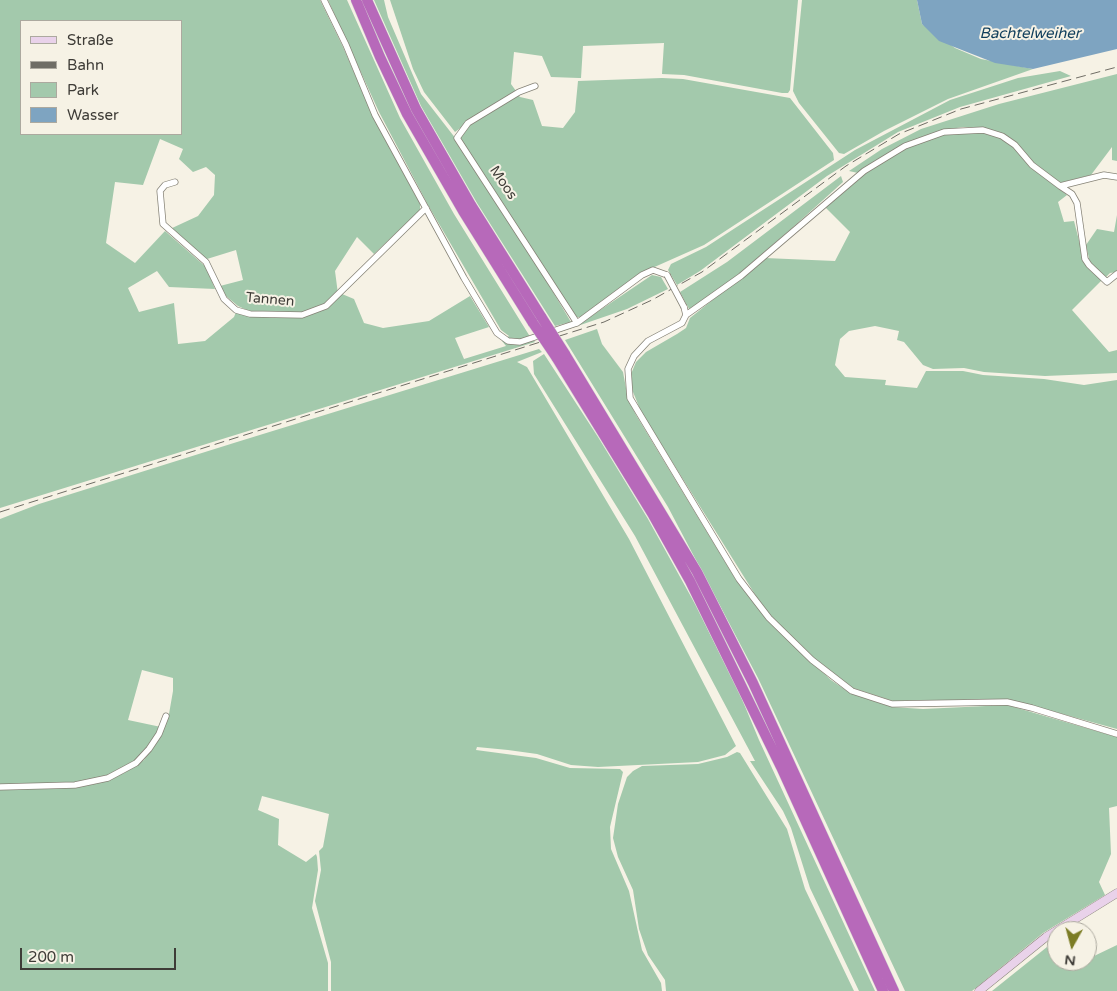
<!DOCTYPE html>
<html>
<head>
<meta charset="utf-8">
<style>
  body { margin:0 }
  #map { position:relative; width:1117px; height:991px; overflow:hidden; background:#f6f2e5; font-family:"Varela Round",sans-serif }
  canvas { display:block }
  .legend { position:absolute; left:20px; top:20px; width:162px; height:115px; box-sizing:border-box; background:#f6f2e5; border:1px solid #aca99f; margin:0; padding:6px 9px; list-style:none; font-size:15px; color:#3e3c37 }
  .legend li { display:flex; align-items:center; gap:10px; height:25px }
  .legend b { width:25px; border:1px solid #aca99f }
  .north { position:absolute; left:1047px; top:921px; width:50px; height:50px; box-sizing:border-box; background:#f6f2e5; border:1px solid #aca99f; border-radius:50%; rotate:187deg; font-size:14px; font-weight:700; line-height:20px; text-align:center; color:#3e3c37 }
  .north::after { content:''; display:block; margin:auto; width:18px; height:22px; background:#7b7c24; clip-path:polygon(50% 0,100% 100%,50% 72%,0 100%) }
  .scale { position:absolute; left:20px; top:948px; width:156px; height:22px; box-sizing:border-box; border:2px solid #3e3c37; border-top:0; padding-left:6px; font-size:15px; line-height:18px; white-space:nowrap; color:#3e3c37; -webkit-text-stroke:4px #f6f2e5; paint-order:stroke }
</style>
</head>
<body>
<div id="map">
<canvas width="1117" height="991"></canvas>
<ul class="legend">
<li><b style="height:6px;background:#e9d2ea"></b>Straße</li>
<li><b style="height:6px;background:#6f6d65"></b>Bahn</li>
<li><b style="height:14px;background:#a3c9ac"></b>Park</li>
<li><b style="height:14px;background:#7ea4c1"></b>Wasser</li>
</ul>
<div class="north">N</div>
<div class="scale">200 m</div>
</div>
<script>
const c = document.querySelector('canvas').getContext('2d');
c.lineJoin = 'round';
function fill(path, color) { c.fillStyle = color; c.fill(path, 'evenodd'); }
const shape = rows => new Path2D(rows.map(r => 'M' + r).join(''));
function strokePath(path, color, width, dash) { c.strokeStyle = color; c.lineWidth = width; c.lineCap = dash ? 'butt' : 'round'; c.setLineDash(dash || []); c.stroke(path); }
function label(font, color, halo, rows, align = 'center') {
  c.font = font + ' "Varela Round",sans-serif'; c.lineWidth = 4; c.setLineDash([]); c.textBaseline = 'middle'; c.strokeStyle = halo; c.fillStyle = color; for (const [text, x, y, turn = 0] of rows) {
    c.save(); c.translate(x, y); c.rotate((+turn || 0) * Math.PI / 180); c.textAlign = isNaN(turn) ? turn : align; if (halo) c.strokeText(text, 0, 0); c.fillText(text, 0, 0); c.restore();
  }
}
fill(shape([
  [0,0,320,0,343,47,373,116,420,204,420,210,374,254,357,237,335,271,338,294,325,304,302,314,251,312,238,306,226,296,220,286,243,280,236,250,207,259,170,229,198,216,214,195,215,175,206,167,193,172,179,159,183,149,160,139,143,185,115,182,106,243,135,263,165,231,206,267,215,289,169,287,157,271,128,288,139,312,174,303,178,344,205,341,234,317,236,312,273,318,302,317,327,307,342,294,354,299,364,323,383,328,429,321,470,296,489,327,455,338,464,359,506,346,502,341,509,336,501,330,428,205,379,112,328,0,347,0,400,118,454,214,529,335,535,342,0,508],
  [21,21,181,21,181,134,21,134],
  [374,0,384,0,388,17,421,94,456,139,505,212,571,322,555,326,477,203,421,106],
  [390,0,798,0,790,90,788,93,782,93,684,75,662,74,664,43,583,46,581,78,579,78,551,77,542,56,514,52,511,84,516,91,492,105,455,132,424,92,413,69],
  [802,0,917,0,922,24,955,48,981,59,1033,69,948,99,884,131,844,154,839,153,799,103,793,91],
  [1060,71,1071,76,960,107,898,132,827,176,700,271,677,285,668,270,671,264,706,247,855,150,950,100,1018,78],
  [1117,74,1117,161,1112,160,1112,147,1091,175,1060,183,1034,163,1002,134,984,128,963,127,943,130,904,145,858,173,849,171,882,149,921,129,999,104],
  [662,78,683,79,790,98,833,153,834,160,704,245,641,273,581,317,577,317,569,310,461,140,461,135,469,124,518,95,520,97,533,100,542,126,563,128,575,112,578,81],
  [983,132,1001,137,1014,146,1031,167,1067,195,1058,202,1064,222,1074,221,1084,260,1102,280,1072,310,1109,352,1117,350,1117,373,1045,376,984,372,964,368,933,369,923,365,904,342,897,340,899,331,875,326,849,331,840,339,835,365,845,377,886,380,885,385,917,388,926,371,963,371,983,375,1044,379,1084,385,1117,380,1117,729,1008,699,893,701,853,688,814,658,771,616,756,596,661,444,642,414,631,387,631,374,636,362,646,352,677,334,686,328,690,318,765,258,835,261,850,232,824,206,867,172,906,148,945,134],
  [841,176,843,182,791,229,740,273,698,306,689,309,680,292,727,262],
  [1117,215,1117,272,1110,273,1105,278,1090,263,1086,245,1097,229,1114,232],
  [652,275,661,277,668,289,627,309,560,332,584,321],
  [597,329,602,344,623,372,628,399,636,415,736,580,767,620,831,680,850,693,892,707,923,709,1007,705,1117,737,1117,806,1109,808,1111,854,1099,882,1105,895,1043,933,972,991,905,991,758,678,668,507,565,340],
  [539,349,542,352,517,362,527,367,629,539,736,746,725,755,698,762,598,767,571,765,537,754,508,750,477,747,476,750,536,758,570,768,620,769,623,772,610,827,611,849,629,891,642,950,661,983,662,991,331,991,331,962,315,901,321,870,319,851,323,847,329,814,262,796,258,810,279,819,278,845,306,862,316,854,317,857,318,870,312,908,328,963,328,991,0,991,0,789,95,784,124,773,144,760,161,735,169,714,173,691,173,678,142,670,128,720,161,727,148,748,135,762,107,777,75,783,0,785,0,519,39,504,237,442],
  [544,354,598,437,648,519,695,604,739,692,759,740,875,991,859,991,810,888,791,828,783,811,750,761,755,761,635,536,534,374,533,361],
  [737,752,740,753,787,829,805,889,854,991,666,991,665,980,648,955,639,929,633,890,618,857,613,838,618,804,627,777,633,771,642,766,698,764,727,757],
  [1057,939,1057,961,1087,961,1087,952,1092,957,1117,945,1117,991,992,991]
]), '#a3c9ac');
fill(shape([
  [917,0,1117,0,1117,49,1033,69,995,63,939,41,922,24]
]), '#7ea4c1');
const street = shape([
  [324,0,346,45,375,115,464,278,497,333,508,341,520,342,577,323,642,275,653,270,667,275],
  [535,86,519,92,468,123,457,138,577,323],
  [175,182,165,185,160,191,163,224,206,262,224,299,236,310,250,314,302,315,326,306,426,208],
  [1060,186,1072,194,1077,203,1085,259,1089,265,1107,282,1117,274],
  [684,307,686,315,682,323,648,341,634,356,628,369,630,398,739,579,769,618,812,660,852,691,892,704,1007,702,1032,708,1117,734],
  [686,315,741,276,864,171,905,146,944,132,983,130,1002,136,1015,145,1032,165,1060,186,1104,175,1117,177],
  [0,787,75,785,108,778,136,763,149,749,159,734,166,716]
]);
const secondary = shape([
  [979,991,1046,937,1117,893]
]);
const highway = shape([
  [356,0,380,57,407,114,463,211,533,323],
  [367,0,416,109,471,205,542,318],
  [565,354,697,572,753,683,894,991],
  [556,357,653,515,690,581,781,767,883,991]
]);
strokePath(street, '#868377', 7);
strokePath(secondary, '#868377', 9);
strokePath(highway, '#d5d4d3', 11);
strokePath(street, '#fff', 5.5);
strokePath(secondary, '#e9d2ea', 8);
strokePath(highway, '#b769ba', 10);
strokePath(shape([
  [0,512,604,322,652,300,702,272,846,166,899,134,961,109,1117,67]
]), '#6f6d65', 1, [10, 5]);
const streetBridge = shape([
  [667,275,684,307]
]);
const highwayBridge = shape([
  [542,318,565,354],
  [533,323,556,357]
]);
strokePath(streetBridge, '#868377', 7, []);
strokePath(highwayBridge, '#d5d4d3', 11, []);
strokePath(streetBridge, '#fff', 5.5);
strokePath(highwayBridge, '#b769ba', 10);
label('14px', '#3e3c37', '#f6f2e5', [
  ["Moos",503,183,56],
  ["Tannen",270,300,5]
]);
label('italic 15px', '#0e3d5b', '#f6f2e5', [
  ["Bachtelweiher",1030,34]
]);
</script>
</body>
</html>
